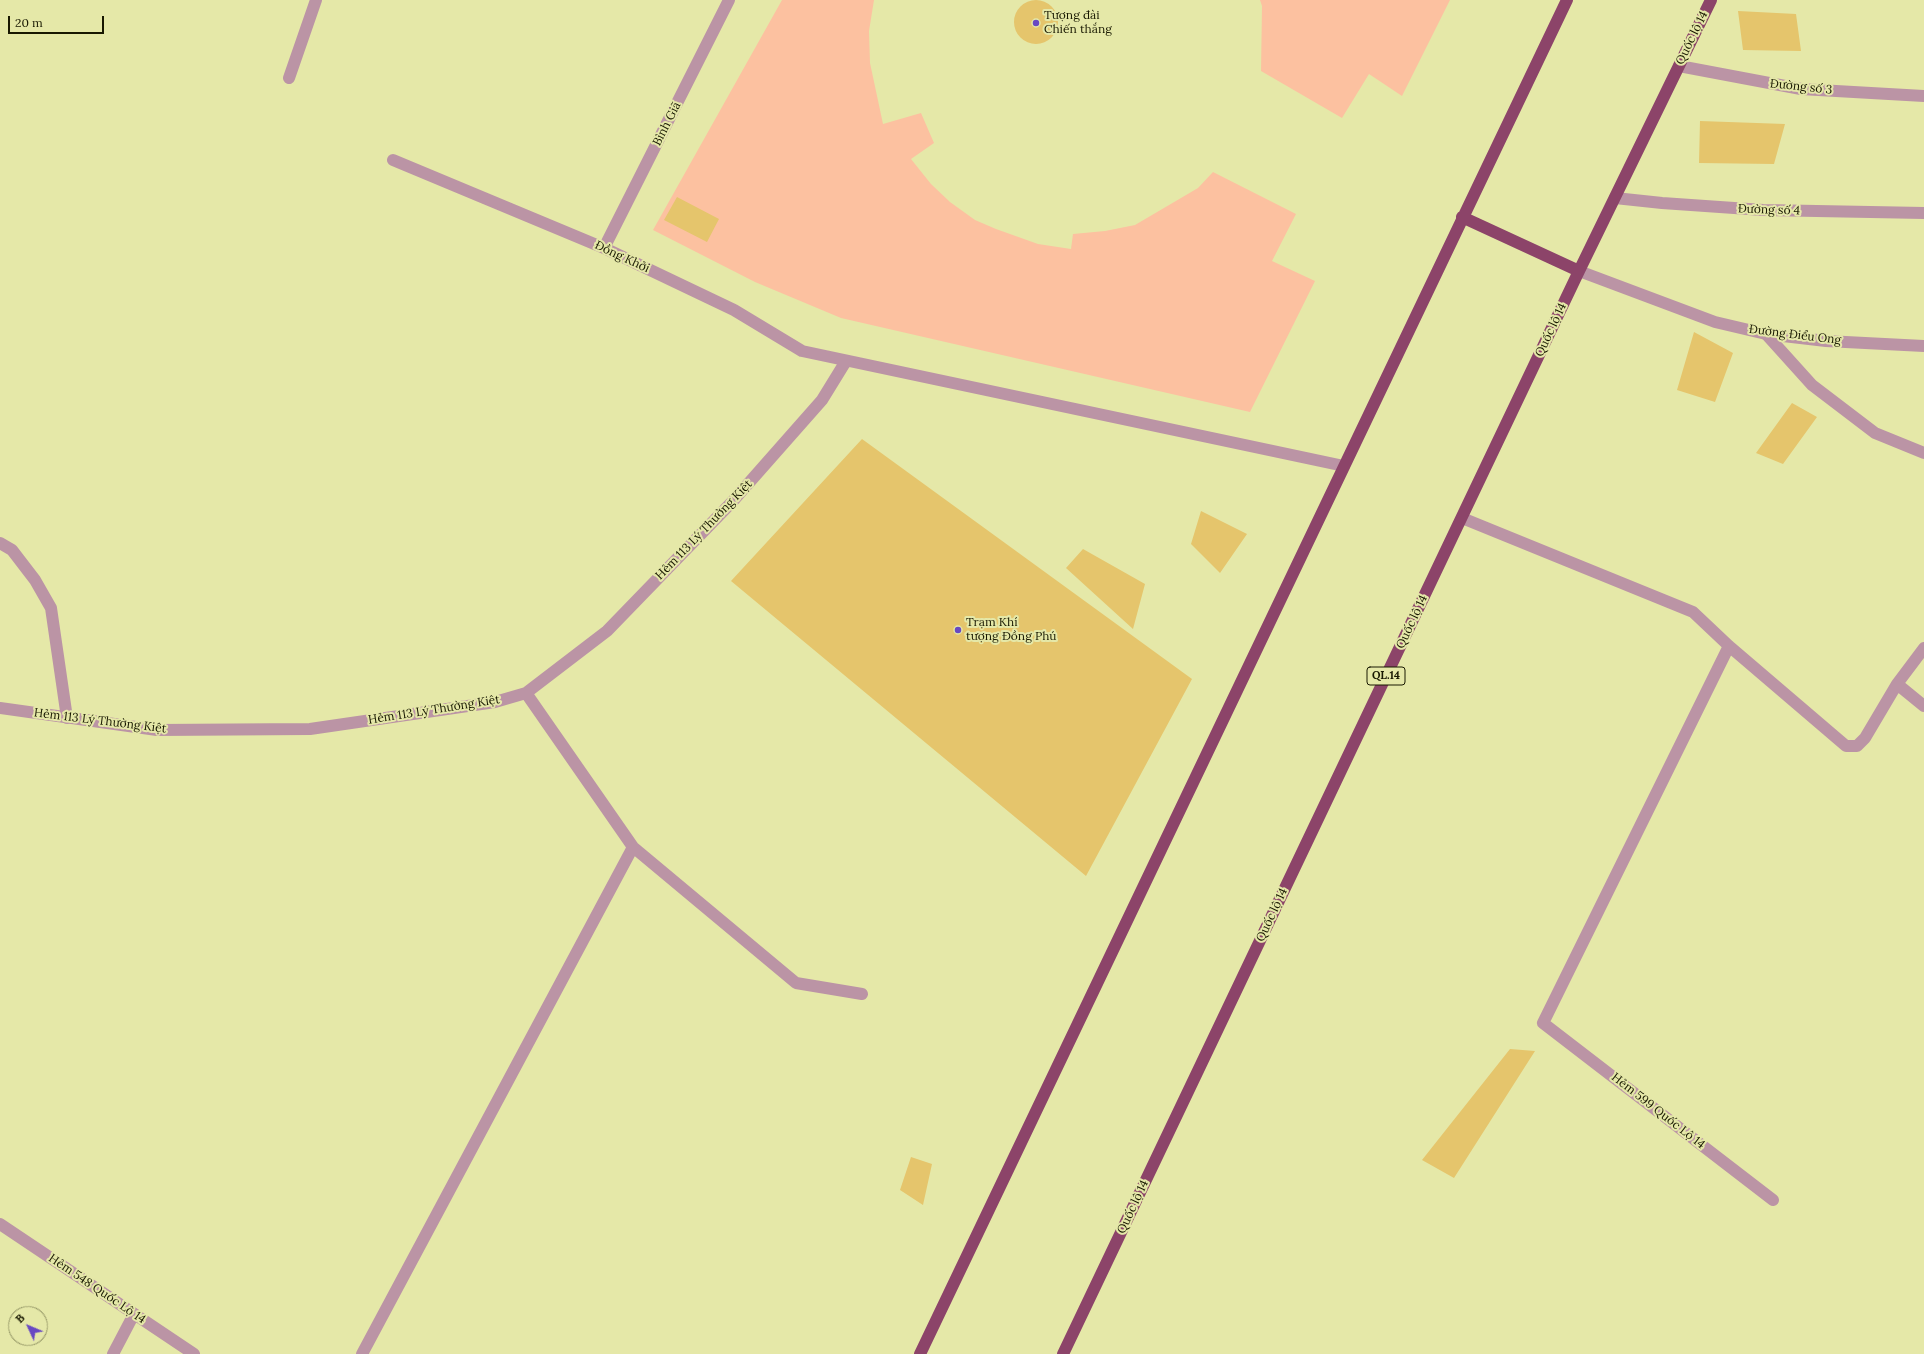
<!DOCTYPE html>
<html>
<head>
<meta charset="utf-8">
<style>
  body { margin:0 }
  #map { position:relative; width:1924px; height:1354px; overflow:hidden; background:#e5e8a8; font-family:Lora,serif }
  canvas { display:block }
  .north { position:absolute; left:8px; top:1306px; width:40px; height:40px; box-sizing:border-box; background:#e5e8a8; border:1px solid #939565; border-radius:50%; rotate:314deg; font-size:11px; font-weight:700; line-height:16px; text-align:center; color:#181801 }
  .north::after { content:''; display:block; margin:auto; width:14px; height:18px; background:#6849c2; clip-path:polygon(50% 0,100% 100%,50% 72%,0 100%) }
  .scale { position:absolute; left:8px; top:16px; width:96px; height:18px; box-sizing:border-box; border:2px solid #181801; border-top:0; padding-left:5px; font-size:12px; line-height:14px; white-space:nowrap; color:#181801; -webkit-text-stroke:3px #e5e8a8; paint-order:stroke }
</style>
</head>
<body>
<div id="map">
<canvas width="1924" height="1354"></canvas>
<div class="north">B</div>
<div class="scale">20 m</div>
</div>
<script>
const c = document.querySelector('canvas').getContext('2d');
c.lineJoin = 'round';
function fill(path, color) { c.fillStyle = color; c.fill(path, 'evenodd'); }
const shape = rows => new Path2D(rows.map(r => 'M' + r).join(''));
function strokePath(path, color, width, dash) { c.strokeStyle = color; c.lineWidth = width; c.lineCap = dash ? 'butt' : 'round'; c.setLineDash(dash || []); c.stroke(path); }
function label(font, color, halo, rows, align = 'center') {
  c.font = font + ' Lora,serif'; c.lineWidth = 4; c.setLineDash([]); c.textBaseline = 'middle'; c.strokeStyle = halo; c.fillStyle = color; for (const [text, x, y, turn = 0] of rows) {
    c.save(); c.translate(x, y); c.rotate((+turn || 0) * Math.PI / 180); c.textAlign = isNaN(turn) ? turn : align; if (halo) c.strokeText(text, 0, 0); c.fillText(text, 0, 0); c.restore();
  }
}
fill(shape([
  [782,0,874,0,869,31,870,63,883,124,921,113,934,143,911,159,931,184,950,202,975,220,996,229,1038,244,1071,249,1073,234,1105,231,1135,225,1198,188,1213,172,1296,214,1272,261,1315,281,1250,412,841,318,755,282,653,230],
  [1260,0,1450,0,1402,96,1369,74,1342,118,1261,71,1262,6]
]), '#fcc1a0');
fill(shape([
  '1014 22a22 22 0 1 1 44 0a22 22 0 1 1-44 0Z',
  [1738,11,1796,14,1801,51,1743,50],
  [1700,121,1785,124,1774,164,1699,163],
  [677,197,719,219,707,242,664,220],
  [1694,332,1733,353,1715,402,1677,390],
  [1792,403,1817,417,1783,464,1756,453],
  [862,439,1192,679,1086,876,731,581],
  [1201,511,1247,534,1220,573,1191,544],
  [1083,549,1145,584,1133,629,1066,568],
  [1510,1049,1535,1051,1454,1178,1422,1160],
  [911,1157,932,1164,923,1205,900,1190]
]), '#e5c56c');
strokePath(shape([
  [289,78,316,0],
  [1766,334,1812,385,1875,433,1924,453],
  [0,543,12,550,35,580,51,608,67,718],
  [113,1354,134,1314]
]), '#bb94a5', 12);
strokePath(shape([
  [1679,66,1801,89,1924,96],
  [393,160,604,248,734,310,802,351,1344,466],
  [1615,198,1662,203,1763,210,1924,213],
  [604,248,729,0],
  [1579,271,1715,322,1766,334,1826,341,1924,346],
  [1462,518,1693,612,1729,646,1846,746,1857,746,1865,738,1897,684,1924,648],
  [1729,646,1543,1023,1773,1200],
  [1897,684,1924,706],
  [526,693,633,847,796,983,862,994],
  [0,708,157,730,310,729,495,702,526,693,607,631,732,502,822,400,846,361],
  [0,1224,194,1354],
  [362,1354,633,847]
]), '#bb94a5', 12);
strokePath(shape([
  [1462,217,1579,271],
  [920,1354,1567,0],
  [1063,1354,1579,271,1711,0]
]), '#8c4469', 12);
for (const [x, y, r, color] of [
  [1036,23,4,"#6849c2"],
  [958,630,4,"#6849c2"]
]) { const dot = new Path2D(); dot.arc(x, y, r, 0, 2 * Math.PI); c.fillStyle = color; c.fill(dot); strokePath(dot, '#e5e8a8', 1.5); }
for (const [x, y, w] of [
  [1386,676,38]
]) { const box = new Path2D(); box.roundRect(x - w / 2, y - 9, w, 18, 3); c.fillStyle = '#e5e8a8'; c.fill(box); strokePath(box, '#181801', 1); }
label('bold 11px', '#181801', null, [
  ["QL.14",1386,676]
]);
label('12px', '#181801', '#e5e8a8', [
  ["Tượng đài",1044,16],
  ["Chiến thắng",1044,30],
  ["Trạm Khí",966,623],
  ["tượng Đồng Phú",966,637]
], 'left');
label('12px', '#181801', '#e5e8a8', [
  ["Quốc lộ 14",1692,38,-64],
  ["Đường số 3",1801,87,6],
  ["Bình Giã",667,124,-63],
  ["Đường số 4",1769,210,2],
  ["Đồng Khởi",622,257,25],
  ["Quốc lộ 14",1551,330,-65],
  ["Đường Điểu Ong",1795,335,7],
  ["Hẻm 113 Lý Thường Kiệt",704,530,-46],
  ["Quốc lộ 14",1412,622,-65],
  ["Hẻm 113 Lý Thường Kiệt",434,710,-9],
  ["Hẻm 113 Lý Thường Kiệt",100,721,7],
  ["Quốc lộ 14",1272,915,-65],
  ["Hẻm 599 Quốc Lộ 14",1658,1111,38],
  ["Quốc lộ 14",1133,1207,-65],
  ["Hẻm 548 Quốc Lộ 14",97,1289,34]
]);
</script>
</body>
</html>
